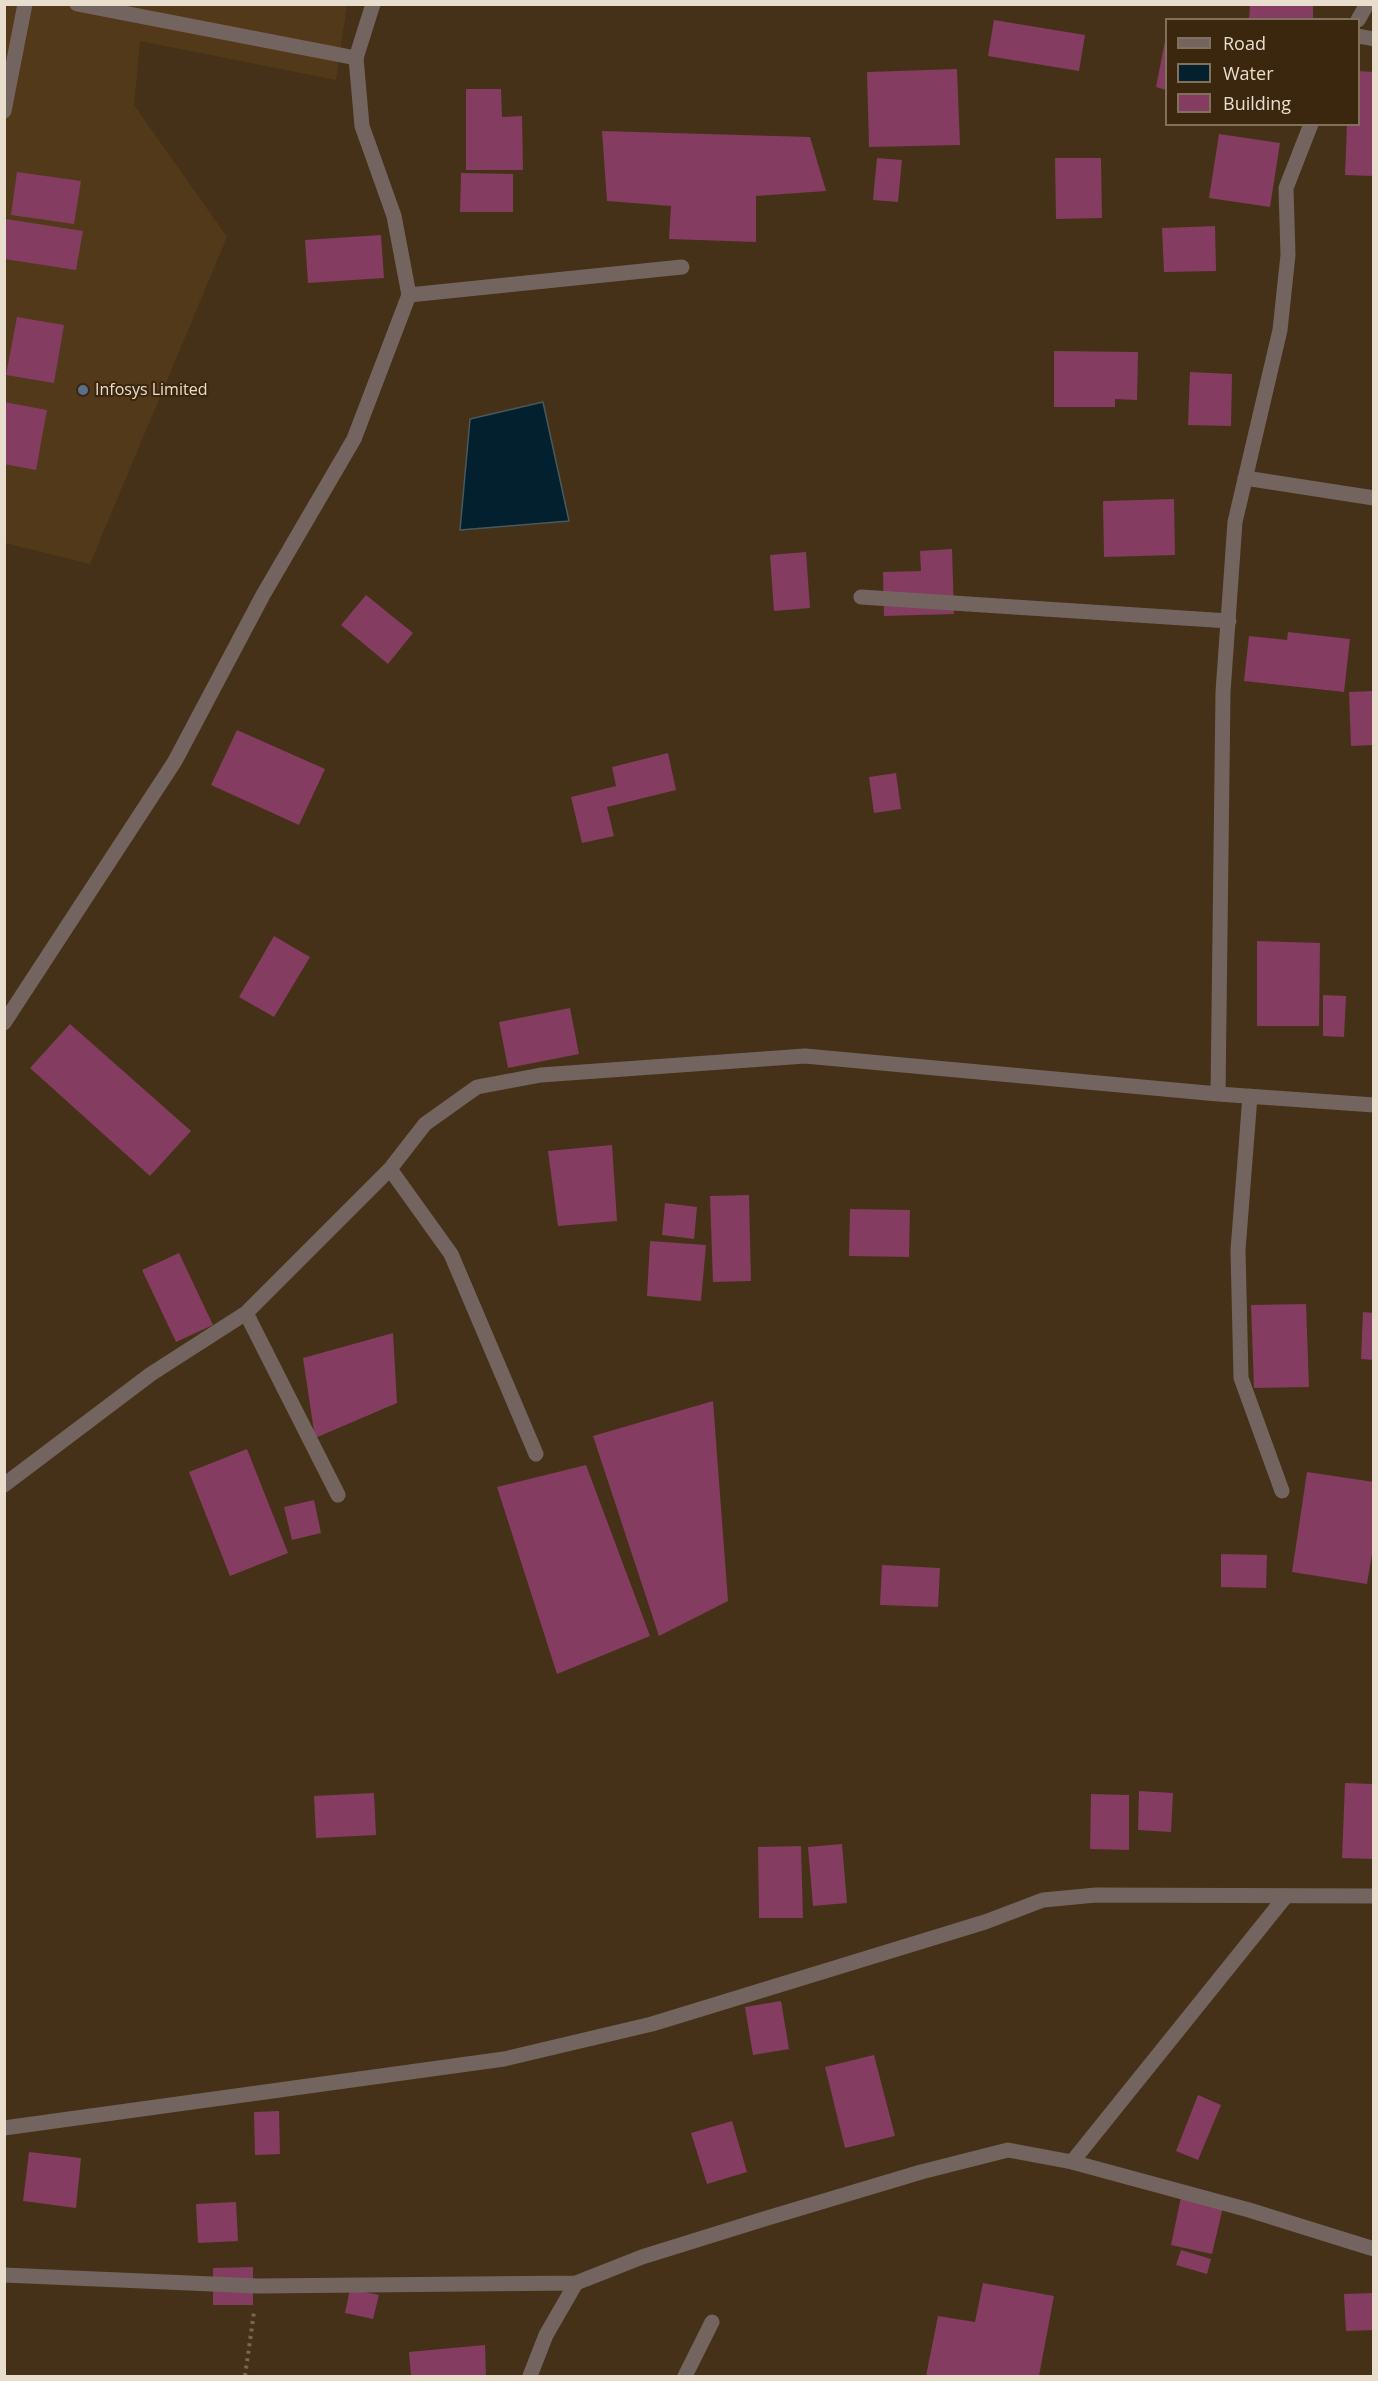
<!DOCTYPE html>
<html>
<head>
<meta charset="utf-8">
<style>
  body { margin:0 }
  #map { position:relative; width:1378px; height:2381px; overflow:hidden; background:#453118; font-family:"Open Sans",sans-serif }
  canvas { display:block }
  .frame { position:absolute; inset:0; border:6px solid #e9ddce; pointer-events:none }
  .legend { position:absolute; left:1165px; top:18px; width:195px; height:108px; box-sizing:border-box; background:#3b270e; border:2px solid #81705b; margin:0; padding:8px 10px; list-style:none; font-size:18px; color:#e9ddce }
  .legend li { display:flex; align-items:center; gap:12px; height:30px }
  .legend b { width:30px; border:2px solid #81705b }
</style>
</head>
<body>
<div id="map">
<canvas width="1378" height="2381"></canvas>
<div class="frame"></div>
<ul class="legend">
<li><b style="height:8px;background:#746460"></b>Road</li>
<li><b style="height:16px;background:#03202e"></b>Water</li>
<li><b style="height:16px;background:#843c60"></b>Building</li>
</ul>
</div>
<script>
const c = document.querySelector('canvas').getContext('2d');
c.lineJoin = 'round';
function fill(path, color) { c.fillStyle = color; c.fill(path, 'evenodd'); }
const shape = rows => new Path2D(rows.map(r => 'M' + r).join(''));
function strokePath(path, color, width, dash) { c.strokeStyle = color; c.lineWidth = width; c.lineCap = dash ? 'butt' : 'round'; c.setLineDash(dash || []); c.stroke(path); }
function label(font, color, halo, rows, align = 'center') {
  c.font = font + ' "Open Sans",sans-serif'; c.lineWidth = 4.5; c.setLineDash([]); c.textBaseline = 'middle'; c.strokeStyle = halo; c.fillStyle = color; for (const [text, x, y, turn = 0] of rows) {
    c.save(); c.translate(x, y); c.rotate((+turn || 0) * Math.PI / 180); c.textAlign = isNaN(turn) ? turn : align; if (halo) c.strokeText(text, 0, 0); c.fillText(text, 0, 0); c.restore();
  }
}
fill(shape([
  [5,5,347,5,336,80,140,41,134,105,227,237,90,564,5,543]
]), '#52391a');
const water = shape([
  [543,402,569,521,460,530,470,419,543,402]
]);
fill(water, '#03202e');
strokePath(water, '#48595e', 1.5);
fill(shape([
  [1250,4,1313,4,1313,20,1249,20],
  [994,20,1085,35,1079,71,988,56],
  [1165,41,1166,41,1166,90,1156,87],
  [957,69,960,145,869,147,867,72],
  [1358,71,1374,72,1374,176,1345,175,1347,124,1358,124],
  [466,89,501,89,502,117,522,116,523,170,466,170],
  [602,131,810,137,826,191,756,196,756,242,669,239,671,206,607,201],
  [1219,134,1280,143,1270,207,1209,198],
  [877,158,902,160,898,202,873,200],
  [1055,158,1101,158,1102,218,1056,219],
  [17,172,81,181,74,224,11,215],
  [461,173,513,174,513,212,460,212],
  [6,219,83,231,76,270,4,259],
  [1215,226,1216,271,1164,272,1162,228],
  [381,235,384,278,308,283,305,240],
  [17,317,64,325,54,383,6,375],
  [1054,351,1138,352,1137,400,1115,399,1115,407,1054,407],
  [1190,372,1232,374,1231,426,1188,425],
  [4,402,47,410,36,470,4,464],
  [1174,499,1175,555,1104,557,1103,501],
  [952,549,954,614,884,616,883,572,921,571,920,551],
  [806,552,810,608,774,611,770,555],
  [366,595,413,633,388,664,341,625],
  [1288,632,1350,639,1344,692,1244,681,1249,636,1287,640],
  [1374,691,1374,745,1351,746,1349,692],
  [237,730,325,769,299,825,211,785],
  [668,753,676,790,607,807,614,836,582,843,571,797,616,786,612,767],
  [896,773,901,809,874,813,869,777],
  [274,936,310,957,274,1017,239,997],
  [1257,941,1320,943,1319,1026,1257,1026],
  [1323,995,1346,996,1344,1037,1323,1036],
  [570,1008,579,1054,508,1068,499,1022],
  [70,1024,191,1131,150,1176,30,1068],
  [612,1145,617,1221,558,1226,548,1151],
  [749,1195,751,1281,713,1282,710,1196],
  [665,1203,697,1207,694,1239,662,1235],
  [850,1209,910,1210,909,1257,849,1256],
  [650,1241,706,1245,701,1301,647,1296],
  [179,1253,213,1325,176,1342,142,1270],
  [1306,1304,1309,1387,1254,1388,1251,1305],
  [1363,1312,1374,1313,1374,1360,1361,1359],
  [393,1333,397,1403,315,1438,303,1358],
  [713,1401,728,1601,659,1636,593,1436],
  [247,1449,288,1553,230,1576,189,1472],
  [586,1465,650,1636,557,1674,497,1487],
  [1307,1472,1374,1482,1374,1542,1367,1584,1292,1572],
  [314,1500,321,1533,292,1540,284,1507],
  [1221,1554,1267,1555,1266,1588,1221,1587],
  [882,1565,940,1568,938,1607,880,1605],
  [1345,1783,1374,1784,1374,1859,1342,1858],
  [1139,1791,1173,1793,1171,1832,1138,1830],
  [374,1793,376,1835,316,1838,314,1796],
  [1091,1794,1129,1795,1129,1850,1090,1849],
  [842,1844,847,1903,813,1906,808,1847],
  [801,1846,803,1918,759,1918,758,1847],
  [781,2001,789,2049,753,2055,745,2007],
  [874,2055,895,2136,845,2148,825,2067],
  [1198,2095,1221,2105,1198,2160,1176,2151],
  [279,2111,280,2154,255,2155,254,2112],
  [732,2121,747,2172,707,2184,691,2133],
  [29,2152,81,2158,76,2208,23,2201],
  [1181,2197,1223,2207,1212,2254,1171,2245],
  [236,2202,238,2241,198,2243,196,2204],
  [1181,2250,1211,2259,1207,2274,1176,2265],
  [253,2267,253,2305,213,2305,213,2268],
  [983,2283,1054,2296,1039,2376,926,2376,938,2316,975,2322],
  [350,2289,379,2295,373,2319,345,2313],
  [1374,2293,1374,2330,1346,2331,1344,2294],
  [485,2345,486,2376,411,2376,409,2352]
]), '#843c60');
strokePath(shape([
  [245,2376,254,2312]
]), '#786751', 4, [3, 4.5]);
strokePath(shape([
  [77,4,356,58],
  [4,111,25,4],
  [409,295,682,267],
  [1072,2162,1286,1896],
  [685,2376,712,2322]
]), '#746460', 15);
strokePath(shape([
  [1358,20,1367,4],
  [1358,36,1374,39],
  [1245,478,1374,498],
  [861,597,1229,621],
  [4,1023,175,761,263,595,354,439,409,295,394,216,362,126,356,58,373,4],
  [1218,1094,1223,692,1235,522,1280,330,1288,255,1286,188,1311,124],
  [1250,1096,1238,1250,1241,1378,1282,1491],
  [390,1169,451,1254,536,1454],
  [246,1313,338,1495],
  [4,1485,151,1374,246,1313,390,1169,425,1124,477,1087,541,1075,805,1056,1218,1094,1374,1105],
  [4,2128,504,2059,652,2024,985,1922,1043,1900,1096,1895,1374,1896],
  [4,2275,258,2286,576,2283,642,2257,764,2219,921,2172,1008,2150,1072,2162,1249,2210,1374,2249],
  [530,2376,546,2335,576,2283]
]), '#746460', 15);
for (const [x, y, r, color] of [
  [83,390,6,"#5c6f8a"]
]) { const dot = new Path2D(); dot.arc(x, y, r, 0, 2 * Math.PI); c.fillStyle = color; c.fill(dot); strokePath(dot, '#3b270e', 2); }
label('16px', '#e9ddce', '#3b270e', [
  ["Infosys Limited",95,390]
], 'left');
</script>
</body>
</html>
